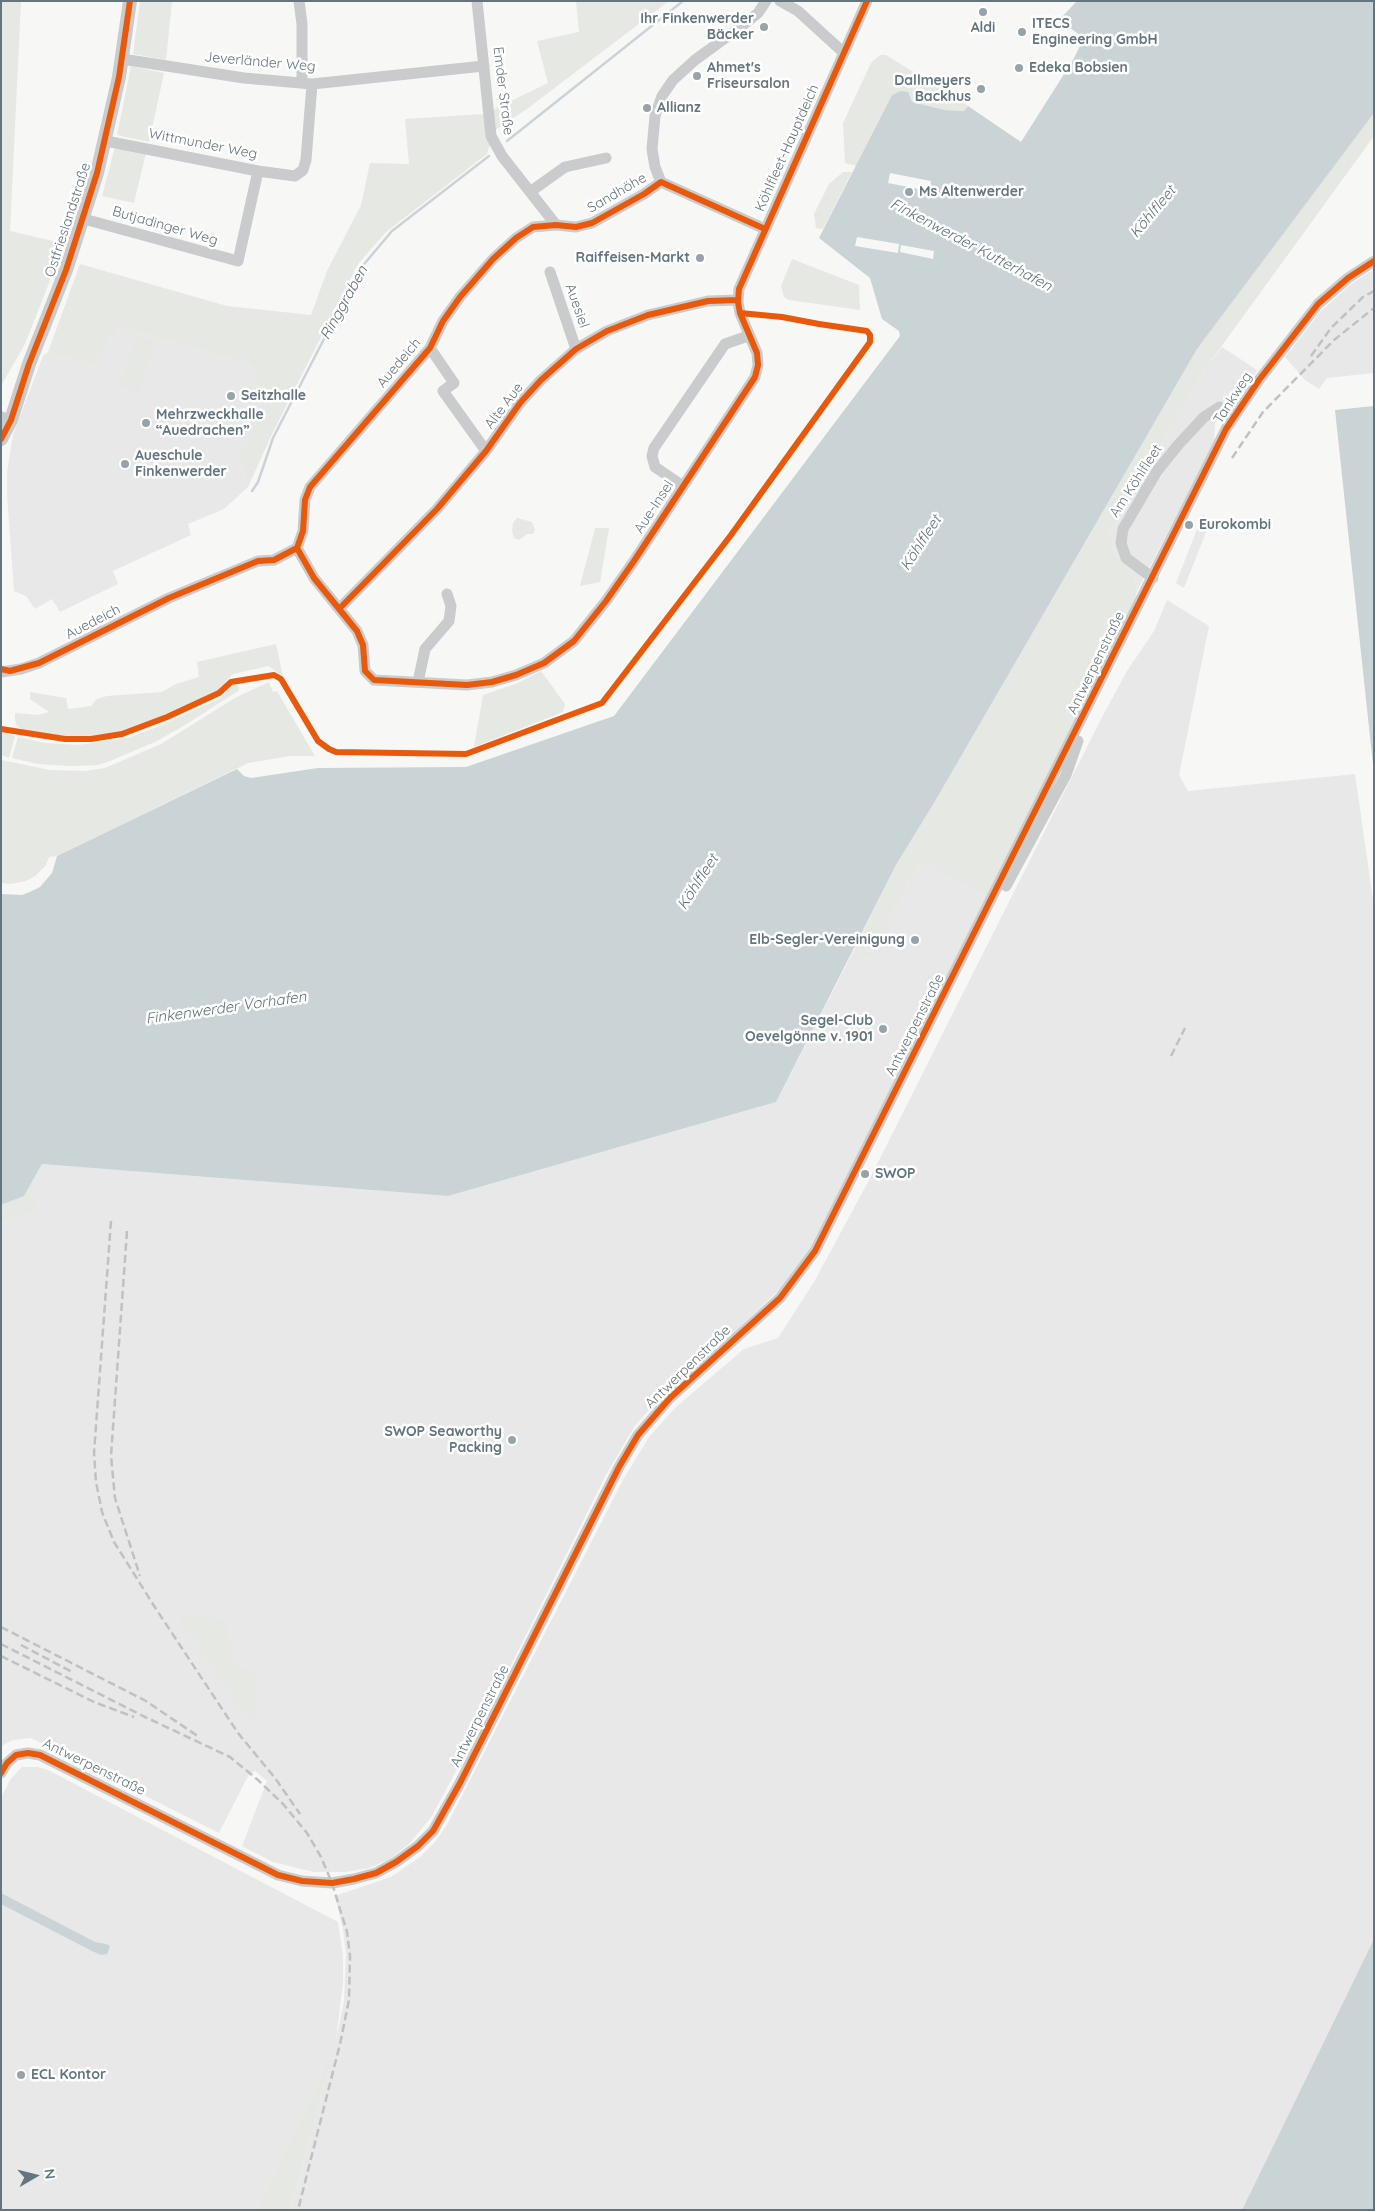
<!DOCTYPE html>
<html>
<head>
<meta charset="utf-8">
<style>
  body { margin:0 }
  #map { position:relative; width:1375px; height:2211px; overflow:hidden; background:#f7f7f6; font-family:Quicksand,sans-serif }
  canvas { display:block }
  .frame { position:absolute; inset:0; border:2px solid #63767f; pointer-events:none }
  .north { position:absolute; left:10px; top:2151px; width:50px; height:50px; -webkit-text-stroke:4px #fff; paint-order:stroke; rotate:82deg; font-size:14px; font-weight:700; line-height:20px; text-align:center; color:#63767f }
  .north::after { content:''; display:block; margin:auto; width:18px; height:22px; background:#63767f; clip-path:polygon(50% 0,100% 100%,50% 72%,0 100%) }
</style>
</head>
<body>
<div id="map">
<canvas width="1375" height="2211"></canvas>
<div class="frame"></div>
<div class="north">N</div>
</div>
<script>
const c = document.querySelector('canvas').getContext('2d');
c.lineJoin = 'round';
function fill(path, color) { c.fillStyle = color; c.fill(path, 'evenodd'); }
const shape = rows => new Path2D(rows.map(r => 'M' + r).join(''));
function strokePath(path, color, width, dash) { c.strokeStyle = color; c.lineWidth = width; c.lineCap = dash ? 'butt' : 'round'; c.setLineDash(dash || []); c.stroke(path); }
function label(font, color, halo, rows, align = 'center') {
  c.font = font + ' Quicksand,sans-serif'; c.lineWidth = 5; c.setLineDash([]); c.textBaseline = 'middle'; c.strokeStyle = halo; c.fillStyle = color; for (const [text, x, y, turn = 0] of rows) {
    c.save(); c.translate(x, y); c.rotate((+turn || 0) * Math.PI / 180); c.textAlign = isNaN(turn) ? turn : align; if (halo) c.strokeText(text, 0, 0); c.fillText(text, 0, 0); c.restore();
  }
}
fill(shape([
  [1374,269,1374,373,1327,378,1319,389,1305,380,1285,357,1320,312,1350,285],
  [119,327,251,365,265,406,239,455,248,487,224,509,188,524,191,535,113,571,118,584,60,612,52,599,35,609,26,596,14,591,7,495,7,472,13,435,43,356,48,352,92,366],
  [1222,347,1257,370,1251,382,1215,423,1214,444,1137,591,1134,576,1114,551,1112,539,1109,534,1205,369],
  [1203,514,1210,522,1184,588,1176,583],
  [1167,600,1209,626,1179,775,1188,791,1355,774,1374,907,1374,1939,1242,2210,290,2210,333,2053,256,2210,1,2210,1,1798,10,1780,22,1767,38,1767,48,1770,338,1922,343,1956,343,1983,336,2040,344,2001,346,1953,343,1930,335,1896,391,1877,420,1857,435,1842,447,1825,623,1480,649,1437,676,1407,744,1349,778,1338,814,1282,868,1182,1101,719,1127,671,1154,631],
  [920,861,988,897,809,1250,786,1283,728,1338,669,1387,634,1427,606,1475,486,1715,432,1816,410,1843,390,1859,369,1868,345,1872,314,1872,273,1862,242,1846,267,1781,255,1771,248,1776,219,1833,31,1738,13,1740,3,1745,1,1749,1,1223,34,1210,33,1180,42,1164,448,1196,776,1102,853,952,869,959]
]), '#e7e8e7');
fill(shape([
  [1,1,21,1,10,231,61,243,60,255,25,344,1,386],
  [140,1,172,1,166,60,133,54],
  [576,1,669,1,527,109,494,131,487,154,386,232,358,264,273,432,248,487,239,455,265,406,251,365,119,327,92,366,48,352,80,264,227,306,311,315,327,271,361,205,370,163,409,164,405,119,484,114,548,83,537,41,579,32],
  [880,55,886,55,968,106,964,111,945,110,912,102,892,95,856,166,845,163,843,123,871,63],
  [131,66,164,73,149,142,117,135],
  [1374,113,1374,136,1205,369,1109,534,1112,539,1114,551,1134,576,1137,591,1130,616,988,897,920,861,869,959,853,952,896,865,934,803,1197,349],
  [115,147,146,153,134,203,102,196],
  [843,172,852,172,823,229,816,228,814,214,829,184],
  [792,259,859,285,860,310,789,300,784,297,781,286],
  [136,336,154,342,139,392,121,387],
  [517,518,532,522,535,530,533,534,527,534,519,540,514,538,512,531,513,523],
  [595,528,609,528,600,582,580,586],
  [276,644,283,676,268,666,233,674,217,691,130,730,85,737,45,735,25,731,17,726,15,720,15,713,38,715,49,712,30,699,30,692,66,698,68,709,91,706,97,699,107,696,162,692,176,684,199,677,197,662],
  [541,671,565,704,563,712,474,747,483,695,518,683],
  [269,682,273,692,277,691,315,756,290,756,248,763,57,856,49,857,46,865,35,876,26,881,11,884,1,883,1,760,50,770,84,771,105,768,161,744,235,698],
  [236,684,239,687,238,691,185,725,157,741,110,761,98,765,71,766,38,764,12,758,18,737,45,743,78,745,128,738,160,726,219,699,233,685],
  [1,732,15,736,9,758,1,755],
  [33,1180,35,1210,1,1223,1,1205,24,1196],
  [187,1614,212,1616,225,1622,233,1664,257,1675,258,1717,251,1722,180,1619],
  [334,2050,290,2210,256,2210]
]), '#e6e8e3');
fill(shape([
  [1077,1,1374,1,1374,113,1197,349,934,803,896,865,776,1102,448,1196,42,1164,24,1196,1,1205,1,894,22,895,32,891,40,887,52,873,57,856,237,769,244,776,251,778,318,768,466,767,614,716,900,336,899,331,882,319,870,278,819,238,892,95,901,91,908,92,912,102,945,110,964,111,968,106,1021,142,1073,60,1084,38,1059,20],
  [1374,406,1374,774,1335,410],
  [1,1893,95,1942,106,1944,110,1946,107,1954,101,1955,92,1951,1,1904],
  [1374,1939,1374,2210,1242,2210]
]), '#cad3d5');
fill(shape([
  [890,173,931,181,929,191,888,183],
  [857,237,899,244,898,253,855,246],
  [901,245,934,251,933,259,900,252]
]), '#f7f7f6');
strokePath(shape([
  [507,141,683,1],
  [252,491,258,482,273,438,360,269,392,231,489,156]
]), '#cad3d5', 2.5);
strokePath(shape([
  [299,1,302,24,302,83],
  [477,1,491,136,502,156,556,225],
  [780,1,798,11,844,53],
  [122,59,244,78,312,84,484,66],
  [106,141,258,171,295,176,303,170,306,160,312,84],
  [661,182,655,167,652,149,655,116,662,96,673,80,695,60,743,25,758,13,766,1],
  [661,182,765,229],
  [530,192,565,167,606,158],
  [84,219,238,261,258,171],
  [550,272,576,349],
  [430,348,454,383,443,391,486,451],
  [1,417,2,417],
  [683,486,655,467,652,456,654,448,725,344,748,336],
  [297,548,314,578,357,631,363,645,365,671,374,680,467,685,492,682,516,675,544,663,574,641,606,601,634,561,755,377,758,365,757,353,740,313,738,302,739,289,867,1],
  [1153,578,1126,558,1121,543,1123,529,1157,471,1178,445,1204,417,1220,407],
  [340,608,437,509,486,451,520,403,541,380,576,349,607,331,648,315,708,301,738,300],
  [1,672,21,669,39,663,169,598,258,561,274,560,297,548,303,531,305,500,310,487,430,348,443,321,460,297,493,259,516,238,533,227,556,225,576,227,592,223,644,194,661,182],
  [418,682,425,649,449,621,451,606,447,594],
  [1006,886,1066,775,1078,741],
  [1,1773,7,1763,16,1755,28,1753,40,1755,278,1875,302,1881,332,1883,354,1879,376,1873,396,1862,418,1846,433,1831,460,1783,619,1467,638,1435,670,1398,780,1298,815,1251,1226,429,1259,380,1318,304,1348,278,1374,261]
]), '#c9cbcc', 11);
strokePath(shape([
  [1,439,11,420,29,364,66,270,97,173,119,77,130,1]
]), '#c9cbcc', 14);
strokePath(shape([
  [1311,356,1331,328,1363,297,1374,291],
  [1232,458,1263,412,1334,340,1374,308],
  [1171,1056,1185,1028],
  [111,1221,94,1453,96,1482,102,1512,114,1542,156,1609,238,1733,275,1778,300,1814],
  [127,1231,111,1456,115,1498,140,1576],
  [1,1627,146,1701,199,1737],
  [1,1644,143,1716,230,1757,258,1780,283,1804,307,1833,321,1857,332,1883,347,1932,350,1956,349,2000,340,2044,298,2210],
  [21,1645,74,1673],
  [1,1656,94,1702,134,1717]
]), '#bfc1c2', 2.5, [8, 4]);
strokePath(shape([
  [1,439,11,420,29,364,66,270,97,173,119,77,130,1],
  [297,548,314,578,357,631,363,645,365,671,374,680,467,685,492,682,516,675,544,663,574,641,606,601,634,561,755,377,758,365,757,353,740,313,738,302,739,289,867,1],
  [340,608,437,509,486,451,520,403,541,380,576,349,607,331,648,315,708,301,738,300],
  [1,669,10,671,39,663,169,598,258,561,274,560,297,548,303,531,305,500,310,487,430,348,443,321,460,297,493,259,516,238,533,227,556,225,576,227,592,223,644,194,661,182,765,229],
  [1,729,65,739,91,739,122,734,167,717,219,693,231,682,274,675,281,679,318,741,329,749,336,752,466,754,602,703,731,535,870,342,870,335,867,331,819,324,782,317,740,313],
  [1,1773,7,1763,16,1755,28,1753,40,1755,278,1875,302,1881,332,1883,354,1879,376,1873,396,1862,418,1846,433,1831,460,1783,619,1467,638,1435,670,1398,780,1298,815,1251,1226,429,1259,380,1318,304,1348,278,1374,261]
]), '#e8590c', 6);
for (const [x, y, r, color] of [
  [983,12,5,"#97a3a9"],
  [764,27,5,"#97a3a9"],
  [1022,32,5,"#97a3a9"],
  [1019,68,5,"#97a3a9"],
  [697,76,5,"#97a3a9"],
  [981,89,5,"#97a3a9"],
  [647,108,5,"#97a3a9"],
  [909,192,5,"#97a3a9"],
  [700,258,5,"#97a3a9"],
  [231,396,5,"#97a3a9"],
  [146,423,5,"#97a3a9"],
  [125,464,5,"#97a3a9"],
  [1189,525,5,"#97a3a9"],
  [915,940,5,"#97a3a9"],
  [883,1029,5,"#97a3a9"],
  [865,1174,5,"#97a3a9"],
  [512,1440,5,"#97a3a9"],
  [21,2075,5,"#97a3a9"]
]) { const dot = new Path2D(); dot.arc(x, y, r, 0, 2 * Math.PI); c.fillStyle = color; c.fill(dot); strokePath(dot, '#fff', 2); }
label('bold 14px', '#63767f', '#fff', [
  ["Ihr Finkenwerder",754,19,"right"],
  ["Bäcker",754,35,"right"],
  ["ITECS",1032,24],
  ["Engineering GmbH",1032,40],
  ["Aldi",983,28,"center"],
  ["Ahmet's",707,68],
  ["Friseursalon",707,84],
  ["Edeka Bobsien",1029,68],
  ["Dallmeyers",971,81,"right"],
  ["Backhus",971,97,"right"],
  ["Allianz",657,108],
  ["Ms Altenwerder",919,192],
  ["Raiffeisen-Markt",690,258,"right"],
  ["Seitzhalle",241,396],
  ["Mehrzweckhalle",156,415],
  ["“Auedrachen”",156,431],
  ["Aueschule",135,456],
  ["Finkenwerder",135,472],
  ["Eurokombi",1199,525],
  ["Elb-Segler-Vereinigung",905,940,"right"],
  ["Segel-Club",873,1021,"right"],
  ["Oevelgönne v. 1901",873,1037,"right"],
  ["SWOP",875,1174],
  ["SWOP Seaworthy",502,1432,"right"],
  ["Packing",502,1448,"right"],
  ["ECL Kontor",31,2075]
], 'left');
label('14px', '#63767f', '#fff', [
  ["Jeverländer Weg",260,62,5],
  ["Emder Straße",503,91,83],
  ["Wittmunder Weg",203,144,11],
  ["Köhlfleet-Hauptdeich",787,148,-66],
  ["Sandhöhe",617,193,-30],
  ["Ostfrieslandstraße",68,220,-72],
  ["Butjadinger Weg",165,226,16],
  ["Auesiel",577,306,71],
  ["Auedeich",399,363,-50],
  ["Tankweg",1233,398,-57],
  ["Alte Aue",504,406,-53],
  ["Am Köhlfleet",1136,481,-57],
  ["Aue-Insel",654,507,-57],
  ["Auedeich",93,622,-27],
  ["Antwerpenstraße",1096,663,-64],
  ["Antwerpenstraße",915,1025,-63],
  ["Antwerpenstraße",688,1367,-44],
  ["Antwerpenstraße",480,1716,-63],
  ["Antwerpenstraße",94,1767,26]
]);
label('italic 15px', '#5e757a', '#fff', [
  ["Köhlfleet",1153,212,-50],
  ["Finkenwerder Kutterhafen",971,245,28],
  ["Ringgraben",344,303,-61],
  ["Köhlfleet",921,543,-57],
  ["Köhlfleet",698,882,-57],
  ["Finkenwerder Vorhafen",226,1008,-8]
]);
</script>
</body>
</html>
